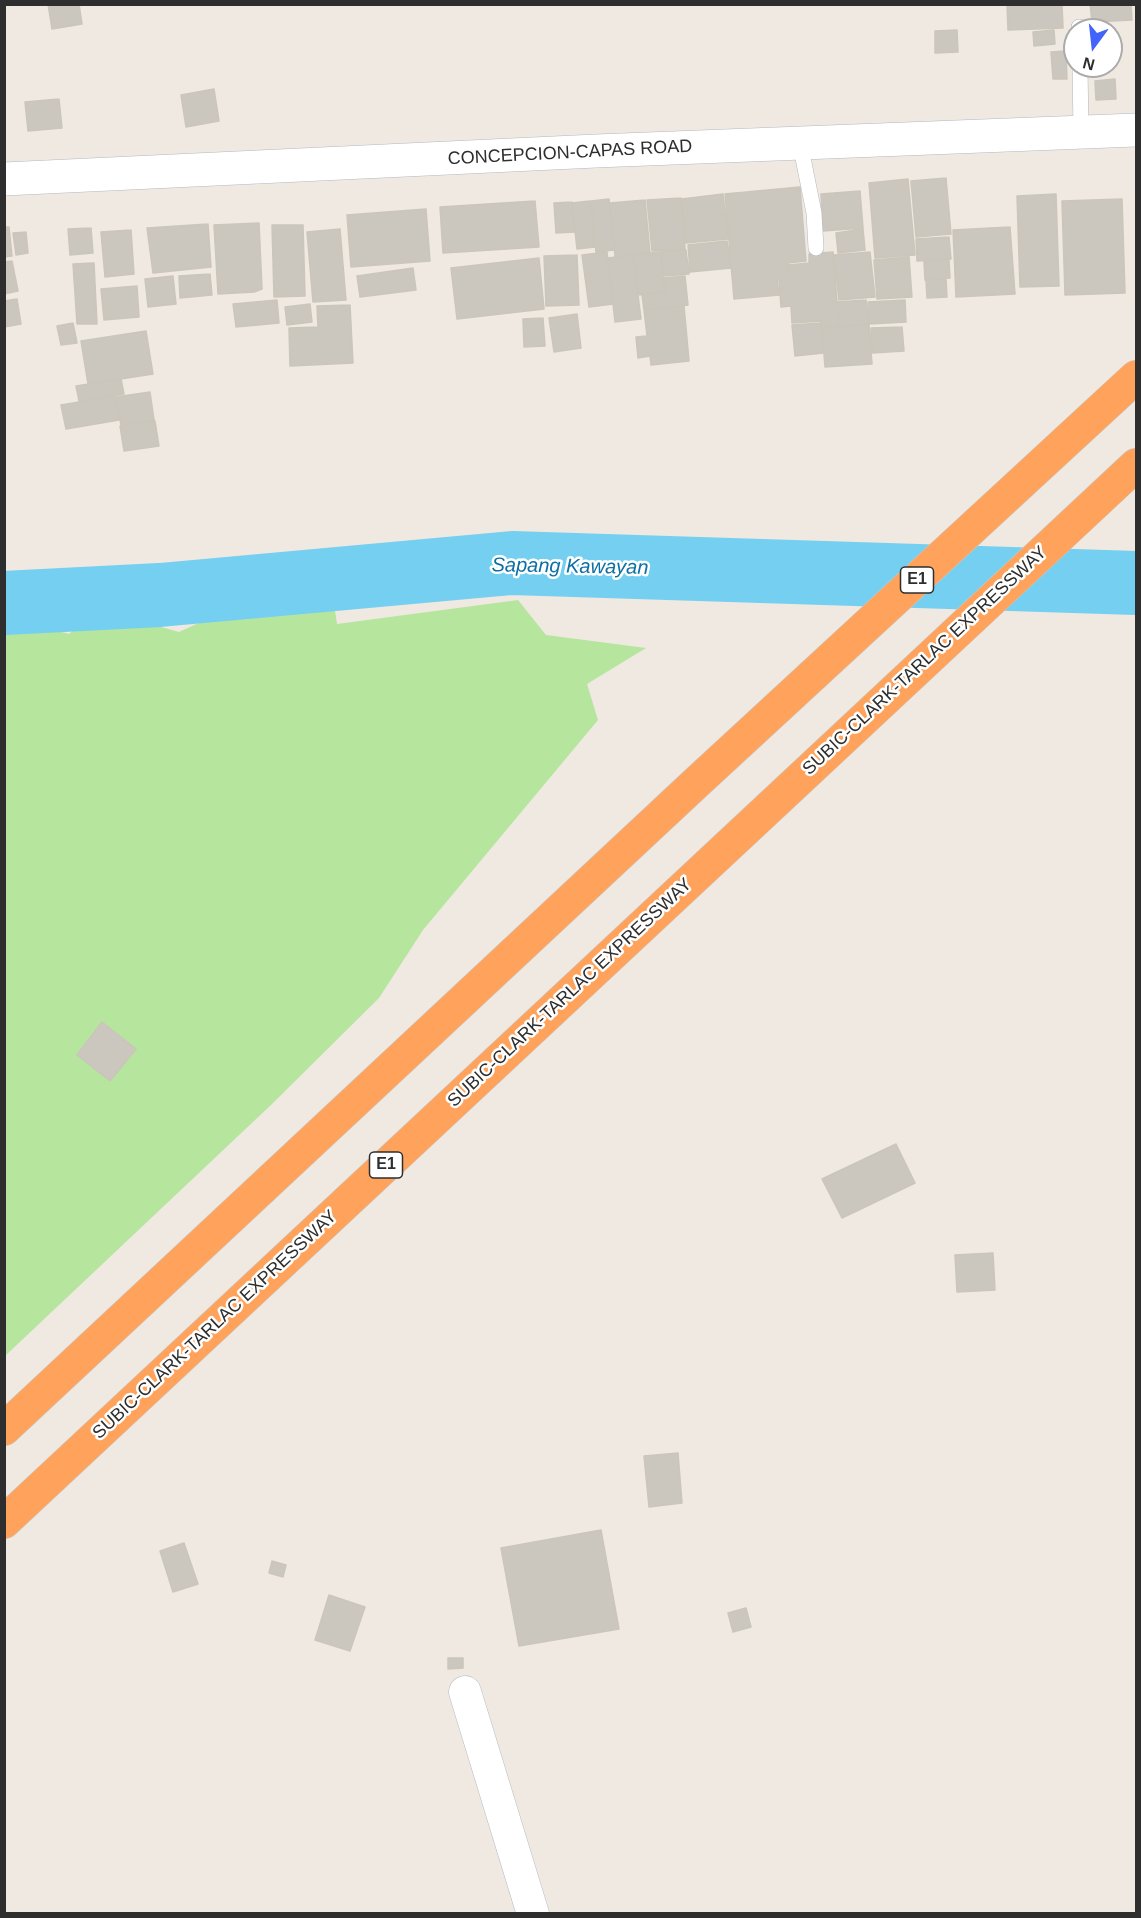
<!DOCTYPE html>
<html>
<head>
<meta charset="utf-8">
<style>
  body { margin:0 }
  #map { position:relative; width:1141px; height:1918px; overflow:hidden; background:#efe9e1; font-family:Arial,sans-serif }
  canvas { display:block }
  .frame { position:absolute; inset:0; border:6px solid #2e2e2e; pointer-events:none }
  .north { position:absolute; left:1063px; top:18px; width:60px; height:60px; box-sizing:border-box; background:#fff; border:2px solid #ababab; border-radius:50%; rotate:195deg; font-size:16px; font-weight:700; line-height:24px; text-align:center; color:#2e2e2e }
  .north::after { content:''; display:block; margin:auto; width:21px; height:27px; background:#4264fb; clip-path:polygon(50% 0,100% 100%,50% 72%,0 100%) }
</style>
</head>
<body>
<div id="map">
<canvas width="1141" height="1918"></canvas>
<div class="frame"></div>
<div class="north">N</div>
</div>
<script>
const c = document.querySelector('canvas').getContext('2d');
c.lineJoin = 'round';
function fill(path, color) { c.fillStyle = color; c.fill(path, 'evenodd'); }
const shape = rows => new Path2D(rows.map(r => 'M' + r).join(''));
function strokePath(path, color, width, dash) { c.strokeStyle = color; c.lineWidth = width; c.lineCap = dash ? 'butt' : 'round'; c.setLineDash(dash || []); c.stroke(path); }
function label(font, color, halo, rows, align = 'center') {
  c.font = font + ' Arial,sans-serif'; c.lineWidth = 5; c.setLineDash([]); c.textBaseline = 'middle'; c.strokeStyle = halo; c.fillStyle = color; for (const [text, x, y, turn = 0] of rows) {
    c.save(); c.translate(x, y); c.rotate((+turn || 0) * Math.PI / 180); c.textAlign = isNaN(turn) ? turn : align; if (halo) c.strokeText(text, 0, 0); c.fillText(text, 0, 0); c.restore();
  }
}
fill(shape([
  [333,597,337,624,518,600,546,635,646,648,587,684,598,720,423,930,379,998,272,1104,5,1356,4,628,9,628,16,615,37,612,41,626,69,634,97,609,179,632,203,621]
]), '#b6e59e');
strokePath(shape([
  [4,603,160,595,512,563,1136,583]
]), '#75cff0', 64);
const building = shape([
  [48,4,79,4,82,24,52,29,48,4],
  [1007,4,1062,4,1063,28,1008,30,1007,4],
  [1090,4,1131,4,1132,20,1092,22,1090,4],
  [957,30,958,52,935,53,935,31,957,30],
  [1054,30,1055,44,1034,46,1033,32,1054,30],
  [1066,51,1067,79,1053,79,1051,52,1066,51],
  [1115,79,1116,99,1096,100,1095,81,1115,79],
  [214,89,219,121,186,127,181,95,214,89],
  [59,99,62,128,28,131,25,102,59,99],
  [946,178,951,234,916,237,911,181,946,178],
  [908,179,915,255,875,258,869,183,908,179],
  [800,187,806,261,788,263,789,279,777,280,779,295,734,299,725,194,800,187],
  [860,191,863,228,823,231,821,194,860,191],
  [723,194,728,239,686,243,682,199,723,194],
  [1056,194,1059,286,1020,287,1017,196,1056,194],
  [681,198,685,249,652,251,647,200,681,198],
  [609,199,614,250,596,252,591,201,609,199],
  [1122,199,1125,293,1065,295,1062,201,1122,199],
  [645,200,650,253,615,256,610,203,645,200],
  [535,201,539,247,443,253,440,207,535,201],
  [590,201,595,247,577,249,572,203,590,201],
  [572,202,574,232,556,233,554,203,572,202],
  [426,209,430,261,351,267,347,215,426,209],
  [259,223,262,289,254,292,218,294,214,225,259,223],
  [208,224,211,267,153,273,147,228,208,224],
  [272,225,303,225,305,296,274,297,272,225],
  [4,227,9,227,12,256,4,257,4,227],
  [1010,227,1015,294,956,297,953,230,1010,227],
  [91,228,93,253,70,255,68,229,91,228],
  [340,229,346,300,313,302,307,232,340,229],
  [863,229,865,250,838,253,836,233,863,229],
  [131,230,134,274,105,277,101,232,131,230],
  [26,232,28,253,16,255,13,233,26,232],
  [949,237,951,259,917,261,916,239,949,237],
  [727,241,731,268,690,272,688,245,727,241],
  [686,250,689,274,663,276,661,252,686,250],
  [607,252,613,304,589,307,582,255,607,252],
  [660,252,664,292,638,295,634,255,660,252],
  [833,252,839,326,821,327,821,321,792,323,791,306,781,307,779,280,790,279,789,265,809,263,809,254,833,252],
  [870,252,875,297,839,300,834,255,870,252],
  [577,255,579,305,546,306,544,256,577,255],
  [633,255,641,319,615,322,608,258,633,255],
  [909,257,912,297,877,299,874,260,909,257],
  [539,258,544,309,457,319,451,268,539,258],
  [949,260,950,278,925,280,924,262,949,260],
  [12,261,18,291,4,294,4,262,12,261],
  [94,263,97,324,77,324,73,264,94,263],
  [413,268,416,290,360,297,357,276,413,268],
  [210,274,212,295,180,298,179,276,210,274],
  [173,276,176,304,148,307,145,279,173,276],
  [685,276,688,305,644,310,642,295,665,293,663,278,685,276],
  [946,279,947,297,927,298,926,280,946,279],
  [137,286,139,317,104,320,101,289,137,286],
  [17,299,21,324,4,327,4,301,17,299],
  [277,300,279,323,236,327,233,304,277,300],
  [866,300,868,324,839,326,837,302,866,300],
  [905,300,906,322,869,324,868,302,905,300],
  [310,304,312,322,287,325,285,307,310,304],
  [350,305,353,363,290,366,289,328,318,327,317,306,350,305],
  [684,306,689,361,651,365,650,356,638,358,636,337,647,336,644,310,684,306],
  [577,314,581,348,554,352,549,318,577,314],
  [543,318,545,346,524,347,523,319,543,318],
  [73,323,77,343,61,345,57,326,73,323],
  [820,323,823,353,795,356,792,325,820,323],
  [869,325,872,364,825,367,822,328,869,325],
  [902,327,904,351,872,353,871,328,902,327],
  [146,331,153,374,88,384,81,341,146,331],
  [121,379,124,394,79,401,76,386,121,379],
  [150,392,154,420,121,425,116,397,150,392],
  [115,396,119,420,66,429,61,405,115,396],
  [155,421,159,446,124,451,120,426,155,421],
  [102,1022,136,1049,110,1081,77,1055,102,1022],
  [896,1144,915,1183,842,1218,822,1179,896,1144],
  [993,1253,995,1290,957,1292,955,1255,993,1253],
  [678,1453,682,1503,649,1507,644,1456,678,1453],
  [601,1530,619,1629,519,1646,501,1548,601,1530],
  [184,1543,198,1584,173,1592,160,1551,184,1543],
  [272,1561,286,1565,283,1577,269,1573,272,1561],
  [329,1595,365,1607,350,1651,315,1640,329,1595],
  [746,1608,751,1627,733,1632,728,1613,746,1608],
  [448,1658,463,1658,463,1668,448,1669,448,1658]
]);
fill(building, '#cbc7bf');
strokePath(building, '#cbc5ba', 1.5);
const lane = shape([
  [1079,27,1079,30],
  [1080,66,1081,132],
  [800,143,814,213,816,248]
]);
const street = shape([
  [465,1692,533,1914]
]);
const secondary = shape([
  [4,179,596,151,1136,130]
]);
const highway = shape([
  [4,1429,697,782,1136,377],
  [4,1522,1136,465]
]);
strokePath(lane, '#b4b7c1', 16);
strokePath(street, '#b4b7c1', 33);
strokePath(secondary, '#b4b7c1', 34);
strokePath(highway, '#c9c9c9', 34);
strokePath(lane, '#fff', 15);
strokePath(street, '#fff', 32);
strokePath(secondary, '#fff', 33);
strokePath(highway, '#ffa35c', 33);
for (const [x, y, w] of [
  [917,580,33],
  [386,1165,33]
]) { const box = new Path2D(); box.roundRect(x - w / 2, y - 13, w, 26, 4.5); c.fillStyle = '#fff'; c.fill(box); strokePath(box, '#2e2e2e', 1.5); }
label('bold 16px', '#2e2e2e', null, [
  ["E1",917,580],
  ["E1",386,1165]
]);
label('18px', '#2e2e2e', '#fff', [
  ["CONCEPCION-CAPAS ROAD",570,153,-3],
  ["SUBIC-CLARK-TARLAC EXPRESSWAY",925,661,-43],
  ["SUBIC-CLARK-TARLAC EXPRESSWAY",570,993,-43],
  ["SUBIC-CLARK-TARLAC EXPRESSWAY",215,1325,-43]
]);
label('italic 20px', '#0d6fa3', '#fff', [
  ["Sapang Kawayan",570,567,1]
]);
</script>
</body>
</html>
